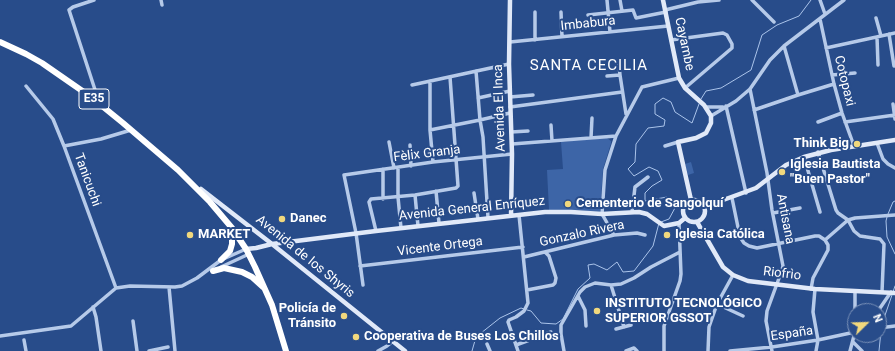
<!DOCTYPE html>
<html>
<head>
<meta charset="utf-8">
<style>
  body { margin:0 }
  #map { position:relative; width:895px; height:351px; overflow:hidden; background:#284c8a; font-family:Roboto,sans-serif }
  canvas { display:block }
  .north { position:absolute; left:847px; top:303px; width:40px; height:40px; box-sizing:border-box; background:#284c8a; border:1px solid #7e94b9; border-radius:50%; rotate:67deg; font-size:11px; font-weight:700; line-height:16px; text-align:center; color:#fff }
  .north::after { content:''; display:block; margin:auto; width:14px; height:18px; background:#f1d87d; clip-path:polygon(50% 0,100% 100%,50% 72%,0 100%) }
</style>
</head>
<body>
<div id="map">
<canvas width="895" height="351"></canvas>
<div class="north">N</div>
</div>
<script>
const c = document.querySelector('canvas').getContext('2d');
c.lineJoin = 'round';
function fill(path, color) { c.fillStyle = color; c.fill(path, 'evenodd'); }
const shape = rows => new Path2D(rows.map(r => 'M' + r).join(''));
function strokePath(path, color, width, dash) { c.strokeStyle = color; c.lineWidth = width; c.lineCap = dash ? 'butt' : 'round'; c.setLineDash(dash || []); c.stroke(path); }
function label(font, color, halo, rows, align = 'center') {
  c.font = font + ' Roboto,sans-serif'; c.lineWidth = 4; c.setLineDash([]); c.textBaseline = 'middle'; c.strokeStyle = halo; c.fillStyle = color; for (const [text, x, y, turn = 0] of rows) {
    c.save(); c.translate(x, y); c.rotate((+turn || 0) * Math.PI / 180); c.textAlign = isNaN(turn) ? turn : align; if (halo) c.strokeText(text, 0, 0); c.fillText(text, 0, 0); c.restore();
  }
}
fill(shape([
  [607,138,611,141,611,143,603,169,600,212,575,210,549,210,547,170,563,169,561,142],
  [691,162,694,173,688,175,685,164]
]), '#3d65a7');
strokePath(shape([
  [701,99,706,91,721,88,751,70,762,35,777,25,799,16,811,0],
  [888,214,893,202,895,201],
  [887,217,886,221,887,237,895,254],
  [661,222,669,219,676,206,667,197,645,201,645,193,652,186,662,180,658,171,649,167,634,176,628,169,635,162,636,144,648,128,664,126,665,120,655,114,655,104,663,98,671,102,675,112,692,123,699,104],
  [893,292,895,286],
  [527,310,531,311,541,323,556,324,563,319,578,289,590,278,588,265,594,264,607,270,617,262,623,272,634,271,653,246,659,223],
  [882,324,892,295],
  [472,351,476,337,500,318,521,308,524,309],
  [879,351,881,331]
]), '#abc4ea', 1);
strokePath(shape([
  [94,0,73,7,69,10,99,102],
  [161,0,162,5],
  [607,0,610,32],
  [620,0,622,11],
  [752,0,774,22],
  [820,0,825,14],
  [665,10,698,2,719,0],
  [535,12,535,40],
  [561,12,562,37],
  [588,15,633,10,636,18,666,12],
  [876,18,881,36],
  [820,19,834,84,842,113,854,146],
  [889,34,894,66],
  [877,37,878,65],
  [671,40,723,33,727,35,732,44,732,48,685,88],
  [510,42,668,26],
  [784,46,798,95],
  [826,48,895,33],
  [619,65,620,75],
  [476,71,480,120,483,137,488,218],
  [832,75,855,73],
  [607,76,620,75,626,114],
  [430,81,430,130,433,162],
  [412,85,509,64],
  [26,86,53,119,64,146,116,288],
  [750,89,767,173,772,210,783,266,782,270,767,311,766,321,772,351],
  [510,97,533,95],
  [478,98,510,91],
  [893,104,895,119],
  [726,106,746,193],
  [510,107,622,92],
  [706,107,723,107],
  [754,110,798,95,834,84],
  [711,116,736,101,750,89,770,60,784,46,844,0],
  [818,122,842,113],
  [845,122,895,115],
  [551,125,552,141],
  [430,130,480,120,510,113],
  [511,132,528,131],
  [591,138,592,118],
  [389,142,394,168],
  [877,143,883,159,888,164,895,168],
  [512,144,616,136],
  [410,145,411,166],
  [64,146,101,139,131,130],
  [665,146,678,142],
  [818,152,836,210,838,213,848,220],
  [804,157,820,212],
  [398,168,398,197,401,228],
  [383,169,383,199],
  [436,191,439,223],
  [474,193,478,219],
  [415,195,418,226],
  [732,198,740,237,744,243,749,246,757,248,815,236,819,236,825,240,828,245,828,250,813,278,811,289],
  [632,212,635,187,648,177],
  [773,213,800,208],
  [848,220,854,231,860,236,880,239,884,244,882,292],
  [376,231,369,202,371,199,415,195,456,188,458,186,450,77],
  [614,235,602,214,605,170,616,136,642,87,679,78],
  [825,240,848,220,855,218,895,215],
  [524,257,614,235,637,233,645,235],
  [360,266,523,247],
  [221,267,249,254],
  [363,285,356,233,344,175,433,162,512,154],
  [611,285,624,327],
  [169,287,175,351],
  [815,289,813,312,818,340,816,351],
  [527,290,553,285,555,283,556,278,549,256,545,252],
  [855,291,855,329],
  [578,296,585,310,586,326],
  [717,304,743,316],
  [93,307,96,317,101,351],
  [864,311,867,310,872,311],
  [878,311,891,292],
  [133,321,137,351],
  [879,328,895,326],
  [616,329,631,325],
  [0,336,71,326,116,288,130,286,175,287,182,286,197,278,221,260,246,249],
  [24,340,26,351],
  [853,342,862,351],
  [487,344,490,351],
  [516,345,551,332],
  [149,351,168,347],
  [378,351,387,346,393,341],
  [518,351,508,322,509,320,516,317,524,311,528,303,519,215],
  [564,351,561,334,561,325,580,292,585,287,595,283,611,285,621,284,634,278,651,267,680,252],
  [626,351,634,348,637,351],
  [664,351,664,326,680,281,681,274,679,223],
  [708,351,709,327,717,304,733,275],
  [730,351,772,347,818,340,855,332],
  [850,351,855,332]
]), '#b6cae9', 3.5);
strokePath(shape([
  [510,0,509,64,512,154,511,216],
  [663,0,679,78,685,88,704,105,711,116,711,123,706,133,696,138,678,142,691,200],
  [201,189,272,244,405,351],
  '683 211a11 11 0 1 1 22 0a11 11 0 1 1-22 0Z',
  [704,207,756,188,786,165,804,157,831,150,895,140],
  [697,222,723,267,733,275,748,281,815,289,895,293],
  [246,249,256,248,272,244,376,231,545,212,571,212,602,214,639,212,647,214,664,226,679,223,685,218]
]), '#e1e9f8', 4.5);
strokePath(shape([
  [0,42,26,54,42,63,91,97,123,123,178,170,210,202,232,228,246,249,255,267,272,305,286,351],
  [221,260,230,251,232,244,232,229],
  [213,271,224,268,242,272,252,277,263,287]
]), '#fff', 6);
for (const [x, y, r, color] of [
  [857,144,4,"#f1d87d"],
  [782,172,4,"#f1d87d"],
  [568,204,4,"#f1d87d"],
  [282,219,4,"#f1d87d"],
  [190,235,4,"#f1d87d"],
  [667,235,4,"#f1d87d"],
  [597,311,4,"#f1d87d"],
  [344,316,4,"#f1d87d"],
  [356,337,4,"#f1d87d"]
]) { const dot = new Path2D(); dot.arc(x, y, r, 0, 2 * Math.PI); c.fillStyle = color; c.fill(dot); strokePath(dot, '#284c8a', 1.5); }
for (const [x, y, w] of [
  [94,99,30]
]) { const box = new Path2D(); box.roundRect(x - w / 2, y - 10, w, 20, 3); c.fillStyle = '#284c8a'; c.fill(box); strokePath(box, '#fff', 1); }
label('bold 12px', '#fff', null, [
  ["E35",94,99]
]);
label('13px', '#fff', '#284c8a', [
  ["Imbabura",588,24,-6],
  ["Cayambe",684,44,78],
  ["Cotopaxi",844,81,76],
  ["Avenida El Inca",500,108,-92],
  ["Fèlix Granja",427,154,-7],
  ["Tanicuchi",87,180,70],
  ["Avenida General Enríquez",472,209,-6],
  ["Antisana",785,219,79],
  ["Gonzalo Rivera",582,234,-12],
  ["Vicente Ortega",440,247,-7],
  ["Avenida de los Shyris",305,257,39],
  ["Riofrìo",782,274,7],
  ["España",792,334,-8]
]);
label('bold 13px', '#fff', '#284c8a', [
  ["Think Big",849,144,"right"],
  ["Iglesia Bautista",790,165],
  ["\"Buen Pastor\"",790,180],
  ["Cementerio de Sangolquí",576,204],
  ["Danec",290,219],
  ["MARKET",198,235],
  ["Iglesia Católica",675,235],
  ["INSTITUTO TECNOLÓGICO",605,304],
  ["SUPERIOR GSSOT",605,319],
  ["Policía de",336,309,"right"],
  ["Tránsito",336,324,"right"],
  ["Cooperativa de Buses Los Chillos",364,337]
], 'left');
c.letterSpacing = '1px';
label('15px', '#fff', '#284c8a', [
  ["SANTA CECILIA",589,66]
]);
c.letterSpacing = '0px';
</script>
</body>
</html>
